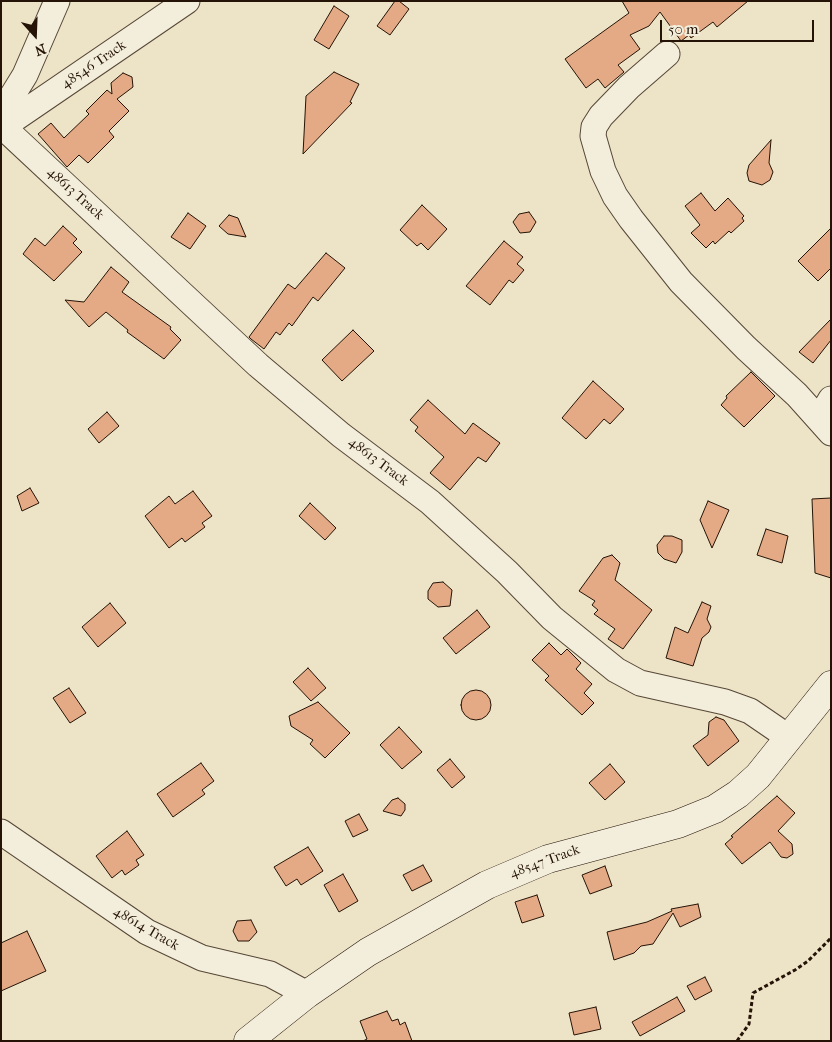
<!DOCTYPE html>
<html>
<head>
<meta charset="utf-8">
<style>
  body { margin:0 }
  #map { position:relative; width:832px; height:1042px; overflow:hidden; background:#ede3c7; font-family:"IM FELL French Canon",serif }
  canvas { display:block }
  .frame { position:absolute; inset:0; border:2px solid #241306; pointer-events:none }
  .north { position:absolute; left:10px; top:10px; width:50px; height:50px; -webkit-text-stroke:4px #f3eddb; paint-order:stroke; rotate:160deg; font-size:14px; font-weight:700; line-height:20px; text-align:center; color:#241306 }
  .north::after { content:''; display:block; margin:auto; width:18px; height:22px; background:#241306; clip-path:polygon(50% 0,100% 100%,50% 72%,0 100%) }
  .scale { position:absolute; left:660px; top:20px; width:154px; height:22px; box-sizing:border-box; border:2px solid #241306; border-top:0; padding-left:6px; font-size:15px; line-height:18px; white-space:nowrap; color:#241306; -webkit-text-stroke:4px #f3eddb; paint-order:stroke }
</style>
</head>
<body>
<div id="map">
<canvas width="832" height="1042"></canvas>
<div class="frame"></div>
<div class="north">N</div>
<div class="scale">50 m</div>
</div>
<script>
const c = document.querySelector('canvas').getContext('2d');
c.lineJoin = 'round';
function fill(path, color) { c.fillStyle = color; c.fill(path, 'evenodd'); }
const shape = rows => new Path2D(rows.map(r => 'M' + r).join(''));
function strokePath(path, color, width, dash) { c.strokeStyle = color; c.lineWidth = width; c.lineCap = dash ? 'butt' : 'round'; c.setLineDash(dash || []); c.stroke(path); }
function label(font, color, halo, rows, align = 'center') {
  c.font = font + ' "IM FELL French Canon",serif'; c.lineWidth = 5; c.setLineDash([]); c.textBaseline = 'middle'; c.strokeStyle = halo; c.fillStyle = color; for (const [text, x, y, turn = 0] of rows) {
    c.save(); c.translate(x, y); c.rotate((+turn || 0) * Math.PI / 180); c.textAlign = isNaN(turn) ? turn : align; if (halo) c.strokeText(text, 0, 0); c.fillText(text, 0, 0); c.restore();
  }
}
const building = shape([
  [395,1,399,1,409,9,390,35,377,26,395,1],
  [622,1,748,1,717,27,713,22,691,38,689,35,681,41,660,12,649,26,630,35,640,49,618,65,624,72,605,88,598,79,586,88,565,59,629,13,622,1],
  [334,6,349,16,329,49,314,40,334,6],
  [334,72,359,84,350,102,352,103,303,154,306,96,334,72],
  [123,73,132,77,133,87,117,99,129,111,109,131,114,137,88,163,79,155,67,167,38,134,51,123,64,138,89,114,86,111,107,90,112,94,111,83,123,73],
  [771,140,769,163,773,172,770,180,762,185,749,181,747,173,749,165,771,140],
  [701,193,715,211,728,198,744,216,742,218,744,221,731,233,729,231,715,244,713,241,706,248,691,233,700,225,685,206,701,193],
  [422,205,447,229,428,250,421,243,417,246,400,230,422,205],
  [529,212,536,222,530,232,520,233,513,222,519,214,529,212],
  [188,213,206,226,190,249,171,237,188,213],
  [229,215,238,218,246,237,228,234,219,226,229,215],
  [63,226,77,239,73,243,82,252,54,281,23,254,35,238,45,246,63,226],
  [831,228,831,268,818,281,798,261,831,228],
  [504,241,523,257,517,264,524,270,513,283,509,280,490,305,466,286,504,241],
  [326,253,345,268,318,301,313,297,292,326,289,323,280,335,276,332,264,349,251,339,249,337,288,284,295,289,326,253],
  [111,267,129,282,122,292,171,327,170,329,181,340,164,359,127,332,128,330,106,312,89,327,65,300,84,302,111,267],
  [831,319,831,340,813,363,799,352,831,319],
  [353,330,374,351,342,381,322,360,353,330],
  [751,372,775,396,744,427,721,405,727,398,726,396,751,372],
  [593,381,624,409,610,424,604,419,586,439,562,418,593,381],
  [428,400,465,434,473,423,500,443,486,462,478,457,450,490,430,473,444,457,415,431,418,427,410,420,428,400],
  [107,412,119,426,99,443,88,429,107,412],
  [30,488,39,503,22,511,17,496,30,488],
  [193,491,212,516,202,523,205,527,185,542,182,538,169,548,145,516,169,496,175,504,193,491],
  [831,498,831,578,815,573,812,499,831,498],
  [708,501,729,510,712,548,700,520,708,501],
  [310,503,336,528,325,540,299,516,310,503],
  [766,529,788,536,782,563,757,555,766,529],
  [664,536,672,536,682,540,682,552,676,563,664,559,658,553,657,545,664,536],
  [612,555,620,563,615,580,652,610,623,649,608,639,615,629,594,614,598,610,592,605,595,601,579,591,603,558,612,555],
  [443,582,452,590,450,606,438,607,428,599,428,591,433,583,443,582],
  [702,602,711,606,707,619,711,627,709,632,702,638,693,666,666,658,675,627,688,633,702,602],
  [110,603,126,623,98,647,82,627,110,603],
  [477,610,490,627,456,654,443,638,477,610],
  [549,643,561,655,567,649,581,663,576,669,592,684,584,693,594,703,582,715,545,680,549,676,532,660,549,643],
  [308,668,326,688,311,701,293,682,308,668],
  [69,688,86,713,70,723,53,698,69,688],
  '461 705a15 15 0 1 1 30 0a15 15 0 1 1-30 0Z',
  [318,702,350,733,325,758,310,744,313,740,291,726,289,716,318,702],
  [716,717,724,720,739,741,708,766,693,746,708,735,709,722,716,717],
  [399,727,422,752,402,769,380,745,399,727],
  [450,759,465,777,452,788,437,770,450,759],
  [201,763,214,781,202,790,205,794,173,817,157,794,201,763],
  [610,764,625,782,605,800,589,783,610,764],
  [777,796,795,813,778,831,792,844,793,854,787,858,781,857,770,842,742,864,725,844,733,837,731,836,777,796],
  [398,798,405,804,405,810,401,816,383,811,392,800,398,798],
  [359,814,368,830,353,837,345,821,359,814],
  [127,831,144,855,136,860,139,865,125,875,122,870,112,878,96,856,127,831],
  [308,847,323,871,301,885,297,879,286,886,274,867,308,847],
  [423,865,432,881,412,891,403,875,423,865],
  [605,866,612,886,590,894,582,875,605,866],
  [343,874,358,901,339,912,324,885,343,874],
  [537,895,544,916,522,923,515,902,537,895],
  [698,904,701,917,680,927,673,913,653,944,641,946,634,953,614,960,607,932,647,922,672,911,671,909,698,904],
  [251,920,257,932,249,941,238,941,233,931,237,921,251,920],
  [27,931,46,971,1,991,1,943,27,931],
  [705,977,712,991,695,1000,687,986,705,977],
  [677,997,685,1011,640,1036,632,1022,677,997],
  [596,1007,601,1029,574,1035,569,1013,596,1007],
  [387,1011,392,1021,398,1019,400,1025,405,1022,412,1041,363,1041,367,1039,360,1021,387,1011]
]);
fill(building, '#e4a985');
strokePath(building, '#241306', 1);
const street = shape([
  [667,54,629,87,601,116,594,127,593,136,603,171,615,196,631,219,681,282,746,348,797,395,831,433],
  [6,106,25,75,57,1],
  [3,127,258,365,341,435,430,502,507,572,552,618,616,670,640,683,725,702,750,711,788,737],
  [1,128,187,1],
  [819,419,831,399],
  [1,832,147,932,202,958,270,974,307,994]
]);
const secondary = shape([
  [248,1041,307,994,368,952,487,885,548,859,678,824,715,809,738,794,758,776,831,685]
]);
strokePath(street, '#564736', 27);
strokePath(secondary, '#241306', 29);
strokePath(shape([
  [737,1041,749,1024,753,993,795,970,808,961,831,938]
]), '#241306', 3, [4, 2.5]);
strokePath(street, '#f3eddb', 25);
strokePath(secondary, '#f3eddb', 28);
label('14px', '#241306', '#f3eddb', [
  ["48546 Track",94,65,-34],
  ["48613 Track",75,194,42],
  ["48613 Track",378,462,37],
  ["48547 Track",545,862,-20],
  ["48614 Track",146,929,30]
]);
</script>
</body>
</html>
